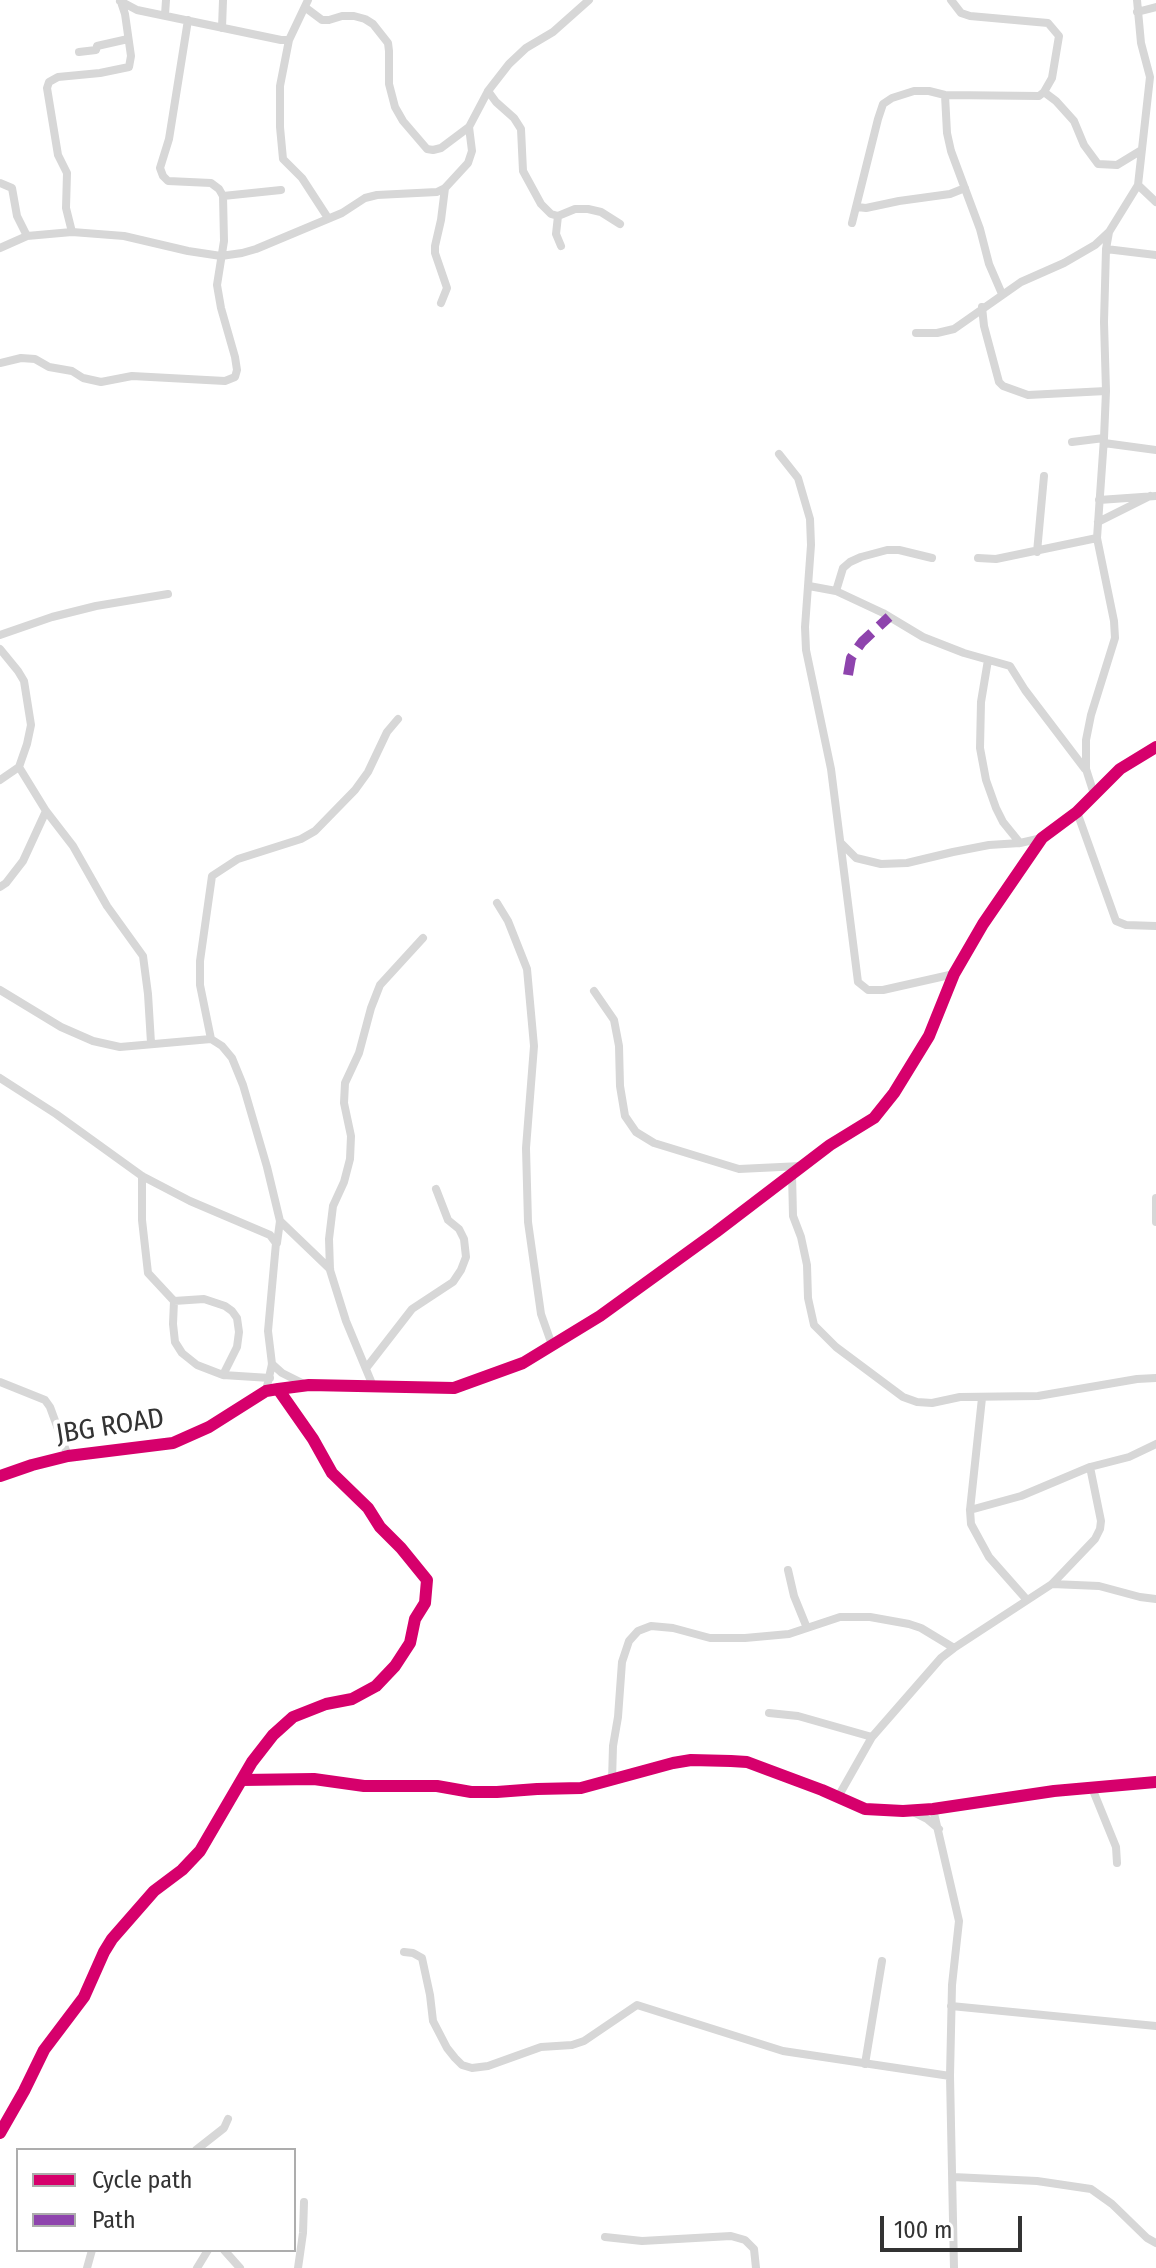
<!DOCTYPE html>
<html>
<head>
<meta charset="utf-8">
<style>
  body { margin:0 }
  #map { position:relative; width:1156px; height:2268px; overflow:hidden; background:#fff; font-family:"Fira Sans Condensed",sans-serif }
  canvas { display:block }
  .legend { position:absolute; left:16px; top:2148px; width:280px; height:104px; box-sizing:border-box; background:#fff; border:2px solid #adadad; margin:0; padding:10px 14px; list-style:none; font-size:24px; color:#333 }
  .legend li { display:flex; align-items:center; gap:16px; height:40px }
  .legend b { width:40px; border:2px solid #adadad }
  .scale { position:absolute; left:880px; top:2216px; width:142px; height:36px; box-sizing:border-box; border:4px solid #333; border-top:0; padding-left:10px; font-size:24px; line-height:28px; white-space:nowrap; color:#333; -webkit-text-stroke:6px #fff; paint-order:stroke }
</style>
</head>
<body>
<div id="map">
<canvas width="1156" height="2268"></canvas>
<ul class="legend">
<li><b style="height:10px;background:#d6006c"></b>Cycle path</li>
<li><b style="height:10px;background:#8e44ad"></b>Path</li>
</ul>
<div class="scale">100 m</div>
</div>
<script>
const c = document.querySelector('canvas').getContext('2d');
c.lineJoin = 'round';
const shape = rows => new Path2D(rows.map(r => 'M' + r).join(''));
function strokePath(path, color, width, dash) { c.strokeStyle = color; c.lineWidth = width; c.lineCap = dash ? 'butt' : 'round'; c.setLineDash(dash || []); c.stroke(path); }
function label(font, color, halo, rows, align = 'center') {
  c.font = font + ' "Fira Sans Condensed",sans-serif'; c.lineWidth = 8; c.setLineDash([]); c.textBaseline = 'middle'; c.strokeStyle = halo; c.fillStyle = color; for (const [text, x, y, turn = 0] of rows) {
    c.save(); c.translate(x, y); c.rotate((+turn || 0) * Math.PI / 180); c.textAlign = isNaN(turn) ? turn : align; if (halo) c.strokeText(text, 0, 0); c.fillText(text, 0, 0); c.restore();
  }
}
strokePath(shape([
  [120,1,137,10,281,40,289,40,308,0],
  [306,8,322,20,329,20,342,16,354,16,365,19,373,24,388,43,389,51,389,84,395,107,403,121,427,149,433,150,441,148,469,127,488,91,509,64,526,48,553,32,589,0],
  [1137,12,1156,7],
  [165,15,166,0],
  [222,28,223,0],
  [289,40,280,86,280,127,283,159,302,178,328,218],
  [79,52,96,50,97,46,128,39],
  [488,91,496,102,514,118,521,129,523,171,541,204,551,214,558,216,575,209,588,209,601,212,620,224],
  [1044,92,1056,101,1074,121,1084,145,1098,164,1117,165,1140,151],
  [945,95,947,133,951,151,980,229,989,264,1002,294],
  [0,183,12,188,17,216,27,236],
  [1138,185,1156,202],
  [223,196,281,190],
  [857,207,866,208,899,201,950,194,965,188],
  [558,216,556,234,561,246],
  [852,223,878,119,883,104,892,98,914,91,929,91,945,95,1039,96,1044,92,1052,78,1059,36,1048,23,970,16,961,13,951,0],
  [72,232,66,208,67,173,58,155,47,88,49,82,58,77,100,73,129,67,131,56,125,14,121,2],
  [0,248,27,236,72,232,124,236,188,251,221,256,242,253,256,249,342,213,365,198,377,195,437,192,445,188,468,163,472,151,469,127],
  [1106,249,1156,255],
  [441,303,447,288,435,253,435,246,441,220,445,188],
  [982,307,984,326,999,382,1003,386,1028,395,1106,391],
  [916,333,937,333,954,329,1021,282,1064,263,1095,245,1109,232],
  [0,363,21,358,35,359,49,367,72,371,83,378,101,382,132,376,225,381,235,377,237,370,235,357,221,308,217,285,224,241,223,196,219,189,211,183,168,181,163,176,160,168,169,139,188,20],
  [1072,442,1104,438],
  [1104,443,1156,450],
  [779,454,798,478,810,519,811,545,805,627,806,650,831,769,858,982,868,990,883,990,954,974],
  [1099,500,1156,496],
  [1098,522,1150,496],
  [1037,552,1044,476],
  [978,558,996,559,1097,538],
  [809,586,836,591,883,613,923,637,964,653,1010,666,1025,690,1085,769],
  [836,591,843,568,850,562,861,557,887,550,899,550,932,558],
  [0,635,52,617,96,606,168,594],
  [0,649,18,671,24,681,31,725,27,744,19,767,0,780],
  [988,660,981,702,980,748,986,780,996,808,1003,822,1020,843],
  [19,767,46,811,73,846,107,906,143,956,148,994,151,1043],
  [1094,794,1086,769,1086,740,1091,715,1115,638,1114,621,1097,538,1104,438,1106,391,1104,322,1106,249,1109,232,1138,185,1150,77,1141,43,1137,0],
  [1077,812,1116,921,1126,925,1156,926],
  [842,844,856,858,881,864,907,863,953,852,989,845,1020,843,1042,838],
  [0,887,6,883,23,861,46,811],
  [497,903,508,921,527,969,534,1046,526,1148,528,1222,541,1314,552,1345],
  [0,990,61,1027,93,1041,120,1047,211,1039,222,1046,232,1058,243,1085,267,1167,280,1221,277,1243],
  [594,991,614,1020,619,1046,620,1086,625,1116,636,1132,654,1143,739,1169,801,1166],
  [211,1039,200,985,200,961,212,876,238,859,301,839,315,831,355,790,368,772,387,732,398,719],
  [0,1078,56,1114,142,1176,190,1201,270,1235,276,1243,268,1331,272,1364,266,1391],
  [792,1173,793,1216,801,1237,807,1265,808,1298,814,1325,836,1347,903,1397,917,1402,932,1403,960,1397,1038,1396,1137,1379,1156,1378],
  [142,1176,142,1220,148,1273,174,1301,173,1324,175,1342,182,1353,197,1365,223,1375,270,1378],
  [1156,1198,1156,1222],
  [280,1221,330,1269],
  [174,1301,204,1299,225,1306,232,1311,237,1318,239,1332,237,1347,223,1375],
  [272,1364,282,1373,304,1384],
  [367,1367,412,1309,453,1282,461,1270,466,1257,464,1239,459,1229,448,1220,436,1189],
  [0,1382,45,1400,50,1407,68,1456],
  [373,1386,346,1321,330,1270,329,1239,333,1206,344,1182,350,1159,351,1136,344,1103,345,1083,359,1053,371,1008,380,985,423,938],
  [982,1398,970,1510,971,1524,989,1557,1027,1600],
  [0,1476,32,1465,68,1456,173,1443,209,1427,266,1391,278,1389,309,1385,454,1388,523,1363,600,1316,716,1232,830,1145,874,1118,894,1093,929,1036,954,974,983,924,1042,838,1077,812,1120,769,1156,747],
  [970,1510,1021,1496,1090,1467,1129,1457,1156,1444],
  [788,1570,794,1596,807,1628],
  [1052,1584,1099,1586,1140,1597,1156,1599],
  [769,1713,798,1716,872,1737],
  [242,1780,314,1779,364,1786,437,1786,471,1792,497,1792,537,1789,581,1788,673,1763,691,1760,731,1761,747,1762,763,1768,822,1790,865,1809,903,1811,933,1809,1054,1791,1156,1782],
  [612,1781,613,1746,618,1717,622,1662,629,1641,638,1631,651,1626,673,1628,710,1638,745,1638,789,1634,840,1617,870,1617,909,1624,921,1628,954,1648],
  [1092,1788,1116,1847,1117,1863],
  [838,1797,872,1737,941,1658,954,1648,1052,1584,1095,1539,1100,1529,1101,1521,1090,1467],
  [933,1809,959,1921,952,1985,950,2076,954,2268],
  [911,1811,927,1819,939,1829],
  [404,1952,413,1953,422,1958,430,1995,433,2021,447,2048,455,2058,462,2065,472,2068,488,2066,541,2047,572,2045,584,2041,637,2005,783,2051,950,2076],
  [951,2006,1156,2026],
  [865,2064,882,1961],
  [0,2133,24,2091,44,2050,84,1997,104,1952,112,1939,154,1891,182,1870,200,1851,252,1762,273,1735,293,1717,326,1704,352,1699,376,1686,395,1666,410,1643,415,1619,425,1603,427,1580,401,1548,380,1527,368,1508,332,1473,313,1439,278,1389],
  [196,2150,224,2128,228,2119],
  [953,2177,1037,2181,1091,2189,1112,2204,1147,2238,1156,2243],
  [605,2237,642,2241,731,2236,745,2240,754,2249,756,2268],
  [224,2250,240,2268],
  [87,2268,92,2250],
  [197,2268,208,2250],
  [298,2268,303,2233,304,2202]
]), '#d7d7d7', 8);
strokePath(shape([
  [848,675,851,658,855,652,862,642,889,617]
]), '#8e44ad', 10, [20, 10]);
strokePath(shape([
  [0,1476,32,1465,68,1456,173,1443,209,1427,266,1391,278,1389,309,1385,454,1388,523,1363,600,1316,716,1232,830,1145,874,1118,894,1093,929,1036,954,974,983,924,1042,838,1077,812,1120,769,1156,747],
  [242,1780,314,1779,364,1786,437,1786,471,1792,497,1792,537,1789,581,1788,673,1763,691,1760,731,1761,747,1762,763,1768,822,1790,865,1809,903,1811,933,1809,1054,1791,1156,1782],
  [0,2133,24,2091,44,2050,84,1997,104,1952,112,1939,154,1891,182,1870,200,1851,252,1762,273,1735,293,1717,326,1704,352,1699,376,1686,395,1666,410,1643,415,1619,425,1603,427,1580,401,1548,380,1527,368,1508,332,1473,313,1439,278,1389]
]), '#d6006c', 12);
label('28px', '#333', '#fff', [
  ["JBG ROAD",110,1427,-9]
]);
</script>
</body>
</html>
